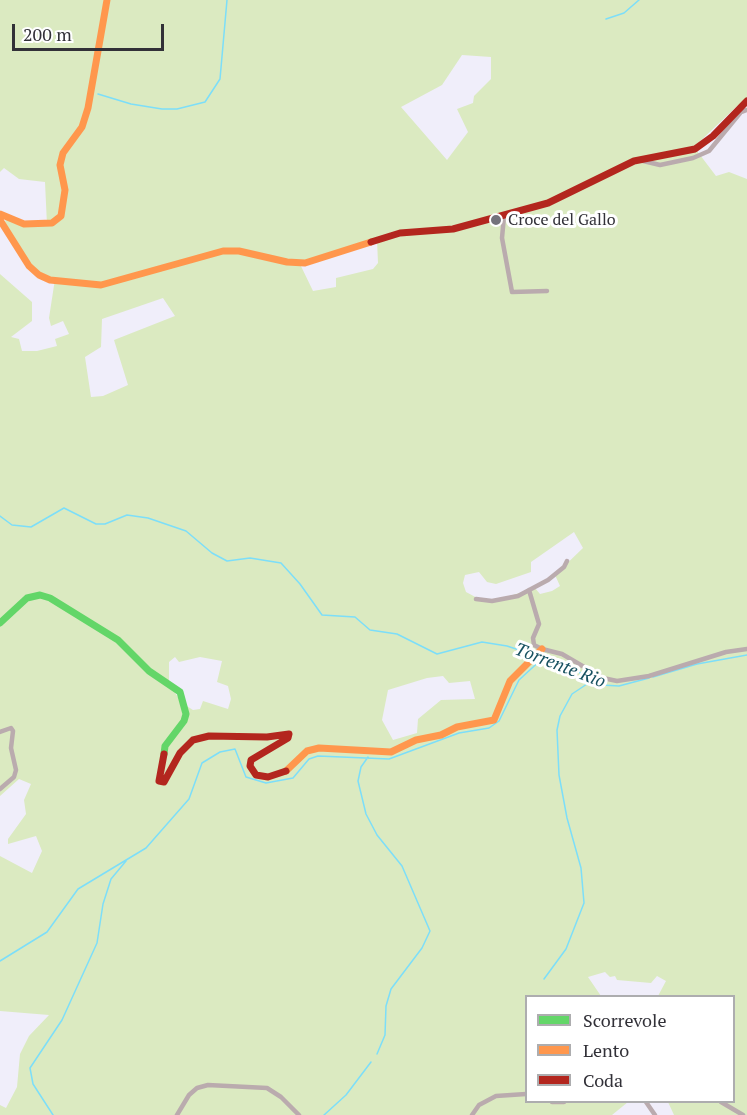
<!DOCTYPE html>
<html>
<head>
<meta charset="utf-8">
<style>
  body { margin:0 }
  #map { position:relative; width:747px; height:1115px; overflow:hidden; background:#f0eefa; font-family:"PT Serif",serif }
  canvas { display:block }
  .legend { position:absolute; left:525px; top:995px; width:210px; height:108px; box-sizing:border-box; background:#fff; border:2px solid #adadaf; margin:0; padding:8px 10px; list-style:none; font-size:18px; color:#323138 }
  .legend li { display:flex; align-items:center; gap:12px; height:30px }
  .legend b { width:30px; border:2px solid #adadaf }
  .scale { position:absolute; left:12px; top:24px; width:152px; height:27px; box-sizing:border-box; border:3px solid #323138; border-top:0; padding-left:8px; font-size:18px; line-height:21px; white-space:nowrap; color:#323138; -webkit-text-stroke:4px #fff; paint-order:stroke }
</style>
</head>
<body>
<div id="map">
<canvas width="747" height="1115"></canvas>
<ul class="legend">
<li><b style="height:8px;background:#63d668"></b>Scorrevole</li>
<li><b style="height:8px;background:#ff974d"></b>Lento</li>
<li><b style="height:8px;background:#b3261e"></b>Coda</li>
</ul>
<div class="scale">200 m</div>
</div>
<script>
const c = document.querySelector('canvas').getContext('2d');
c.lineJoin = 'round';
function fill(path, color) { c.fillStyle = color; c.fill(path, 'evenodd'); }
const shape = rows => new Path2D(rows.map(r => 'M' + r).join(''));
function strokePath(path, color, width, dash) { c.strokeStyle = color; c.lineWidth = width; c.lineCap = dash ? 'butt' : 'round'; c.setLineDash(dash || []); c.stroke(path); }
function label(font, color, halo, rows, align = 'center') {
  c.font = font + ' "PT Serif",serif'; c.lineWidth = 6; c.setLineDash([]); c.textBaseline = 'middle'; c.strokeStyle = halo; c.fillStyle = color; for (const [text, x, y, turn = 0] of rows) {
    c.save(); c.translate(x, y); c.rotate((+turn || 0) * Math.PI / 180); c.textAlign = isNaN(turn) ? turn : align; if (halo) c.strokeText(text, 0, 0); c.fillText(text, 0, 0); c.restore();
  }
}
fill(shape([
  [0,0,747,0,747,101,737,106,694,147,716,176,729,172,747,179,747,1115,674,1115,668,1102,734,1102,734,996,658,996,666,981,657,976,651,983,617,980,615,976,610,977,605,972,588,977,601,996,526,996,526,1102,628,1102,612,1115,0,1115,0,1105,6,1108,17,1087,20,1054,29,1036,49,1015,0,1011,0,856,32,873,42,851,36,836,8,844,8,839,26,814,24,800,31,784,19,779,0,796,0,274,32,302,32,321,11,337,19,339,22,351,37,351,57,346,55,339,69,334,63,321,51,326,49,318,55,279,32,269,4,227,6,218,47,225,45,182,19,179,4,168,0,172],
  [462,55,491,57,491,79,474,96,473,103,457,109,468,132,447,160,401,107,442,85],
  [377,240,378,263,373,269,336,278,336,287,313,291,299,262],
  [163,298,175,316,114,340,128,385,103,396,91,397,85,357,101,347,102,319],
  [574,532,583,548,555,575,560,586,552,591,540,594,535,588,497,600,481,600,466,592,463,583,465,575,479,572,487,582,496,584,531,572,531,562],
  [175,657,179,662,200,657,222,661,217,682,228,686,231,699,228,709,203,701,200,709,193,710,182,703,169,684,169,662],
  [443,676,449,683,470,681,475,699,441,700,418,719,417,733,393,740,382,720,388,690,427,678]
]), '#dbeac1');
strokePath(shape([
  [606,19,624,13,639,0],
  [98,94,131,104,162,109,177,109,205,102,220,79,227,0],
  [0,516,12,525,31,527,64,508,96,524,105,524,127,515,148,518,186,531,212,553,227,561,250,558,281,563,300,584,322,615,355,617,370,630,397,634,437,654,482,642,507,646,531,654],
  [539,656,559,661,602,685,619,686,649,678],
  [653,677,697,664,747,655],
  [368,757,361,767,358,781,366,814,377,835,402,866,430,931,422,948,391,989,386,1006,385,1035,377,1054],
  [0,961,47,932,78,889,146,848,189,799,202,763,220,752,235,749,246,777,266,783,293,778,309,759,318,756,389,759,459,733,489,728,499,721,519,680,544,657],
  [544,979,566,949,584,903,581,868,567,818,559,775,557,730,560,716,572,694,590,682],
  [53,1115,33,1084,30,1068,62,1020,97,943,103,904,111,879,126,861],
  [324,1115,346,1095,371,1062]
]), '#7cdef9', 1.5);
strokePath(shape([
  [639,160,660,165,693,158,709,151,741,112,747,110],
  [504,216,502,238,512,292,547,291],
  [529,590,539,624,533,638,534,645,542,649,562,654,603,678,617,681,649,676,726,652,747,649],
  [476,599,492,601,518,596,548,580,564,567,567,561],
  [0,732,11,728,13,731,11,748,16,770,14,777,0,789],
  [552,1102,564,1102],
  [646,1102,655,1115],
  [721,1102,743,1115],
  [177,1115,189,1095,197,1088,208,1085,267,1088,281,1097,299,1115],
  [472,1115,479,1105,496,1096,526,1094]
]), '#baabae', 4.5);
strokePath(shape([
  [0,623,27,598,40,595,50,598,118,640,149,671,180,692,186,714,184,721,165,746,164,754]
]), '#63d668', 7);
strokePath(shape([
  [0,214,24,224,52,223,61,216,65,190,60,165,63,153,82,127,88,108,107,0],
  [0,220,29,266,39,275,50,280,101,285,223,251,239,251,287,262,305,263,371,242],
  [286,771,307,751,319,748,391,752,416,740,441,735,457,727,494,720,510,681,542,649]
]), '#ff974d', 7);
strokePath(shape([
  [371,242,400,233,453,229,548,203,634,161,695,149,713,136,747,101],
  [164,754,159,781,164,782,180,753,193,740,209,736,267,737,289,734,288,738,251,760,250,766,256,775,268,777,286,771]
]), '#b3261e', 7);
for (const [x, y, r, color] of [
  [496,220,6,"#74737c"]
]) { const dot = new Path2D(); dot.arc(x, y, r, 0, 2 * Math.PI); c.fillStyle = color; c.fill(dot); strokePath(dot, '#fff', 2); }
label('16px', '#323138', '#fff', [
  ["Croce del Gallo",508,220]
], 'left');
label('italic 18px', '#175160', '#fff', [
  ["Torrente Rio",560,666,21]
]);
</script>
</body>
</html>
